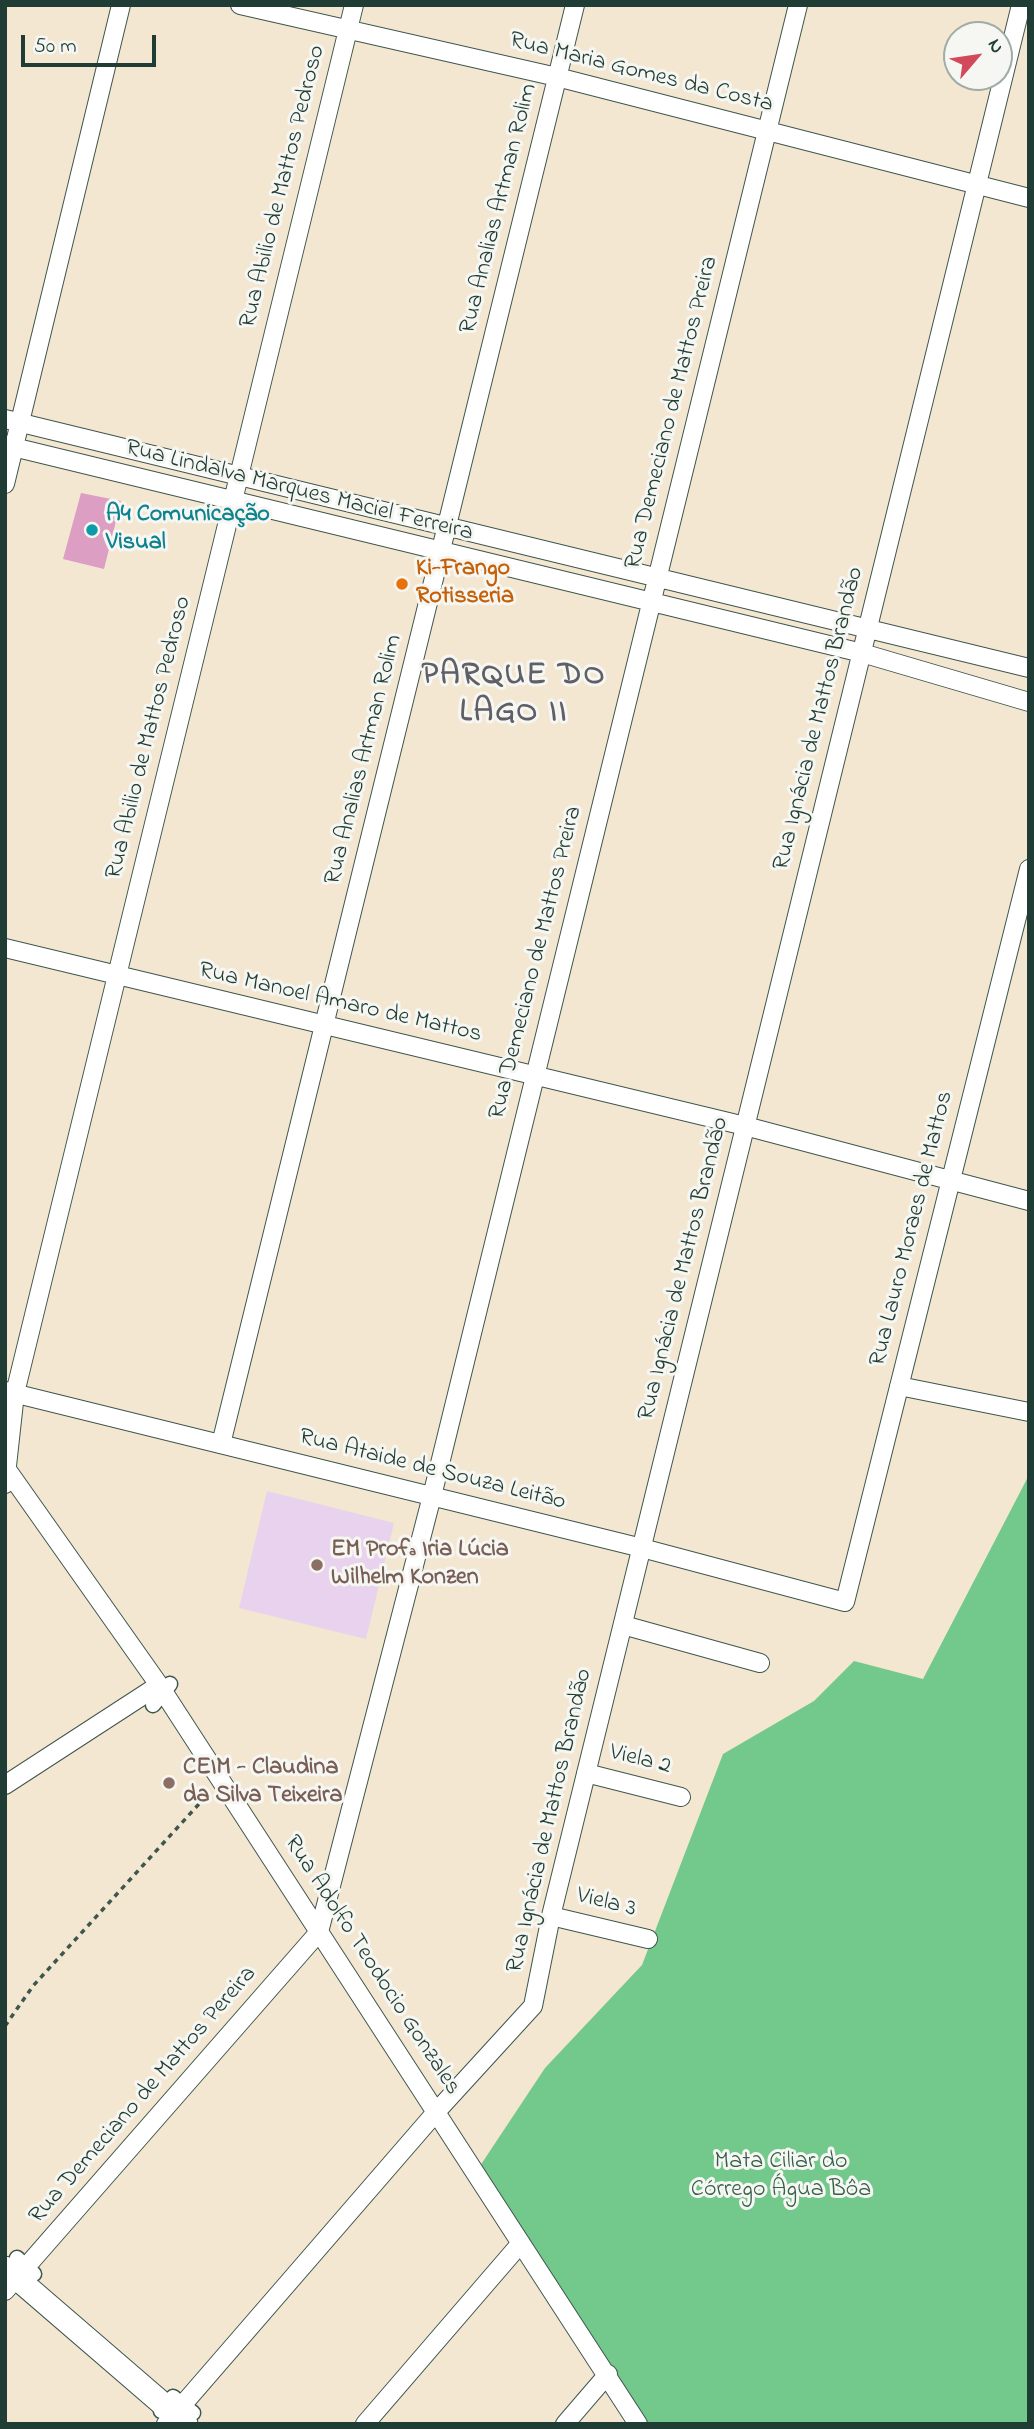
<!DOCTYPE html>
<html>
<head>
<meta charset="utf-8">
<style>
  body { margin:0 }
  #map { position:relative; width:1034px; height:2429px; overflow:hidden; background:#f3e7d2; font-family:"Indie Flower",sans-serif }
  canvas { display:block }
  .frame { position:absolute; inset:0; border:7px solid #1f3d34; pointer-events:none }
  .north { position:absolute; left:943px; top:21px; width:70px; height:70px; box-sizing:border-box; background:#f6f6f2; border:2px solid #a0aca6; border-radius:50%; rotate:61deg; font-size:19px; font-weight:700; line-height:28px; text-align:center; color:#1f3d34 }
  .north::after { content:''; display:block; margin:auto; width:24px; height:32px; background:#d1495b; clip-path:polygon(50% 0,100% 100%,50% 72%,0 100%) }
  .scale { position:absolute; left:21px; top:35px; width:135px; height:32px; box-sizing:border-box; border:4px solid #1f3d34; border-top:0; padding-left:9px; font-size:21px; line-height:24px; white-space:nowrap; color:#1f3d34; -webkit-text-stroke:5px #f6f6f2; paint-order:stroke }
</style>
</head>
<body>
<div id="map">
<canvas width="1034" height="2429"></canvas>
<div class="frame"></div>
<div class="north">N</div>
<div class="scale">50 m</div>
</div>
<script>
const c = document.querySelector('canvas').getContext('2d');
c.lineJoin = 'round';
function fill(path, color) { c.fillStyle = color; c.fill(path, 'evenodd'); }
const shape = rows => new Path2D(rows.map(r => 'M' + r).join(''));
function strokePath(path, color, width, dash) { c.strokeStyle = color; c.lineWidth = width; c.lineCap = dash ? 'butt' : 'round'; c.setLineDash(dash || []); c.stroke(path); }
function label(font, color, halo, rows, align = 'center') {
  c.font = font + ' "Indie Flower",sans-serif'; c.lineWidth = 6; c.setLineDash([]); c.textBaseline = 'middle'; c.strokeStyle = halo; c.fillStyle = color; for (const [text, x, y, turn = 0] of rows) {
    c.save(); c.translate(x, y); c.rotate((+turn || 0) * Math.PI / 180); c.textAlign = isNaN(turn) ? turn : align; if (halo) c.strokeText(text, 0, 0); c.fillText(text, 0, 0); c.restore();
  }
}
fill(shape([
  [267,1491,394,1523,366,1639,239,1608]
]), '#e9d2ed');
fill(shape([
  [1029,1475,1029,2424,641,2424,476,2172,545,2068,642,1965,723,1754,814,1701,854,1661,923,1679]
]), '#73c88b');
fill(shape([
  [81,493,121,501,104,569,63,559]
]), '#dc9ec2');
const pedestrian = shape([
  [153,1705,170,1684],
  [17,2258,34,2274],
  [161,2411,173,2397,193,2413]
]);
const minor = shape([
  [240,5,557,77,1029,198],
  [5,419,1029,668],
  [5,445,862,653,1029,702],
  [5,484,121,5],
  [5,948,745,1126,1029,1201],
  [899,1386,1029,1412],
  [5,1391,642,1548,845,1602,1029,869],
  [221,1444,575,5],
  [8,1471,159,1685,638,2424],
  [5,1484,15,1393,354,5],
  [623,1625,760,1663],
  [586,1773,681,1797],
  [5,1785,159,1685],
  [551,1916,648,1939],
  [5,2291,319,1932,432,1496,798,5],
  [166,2424,437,2111,533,2006,551,1916,1021,5],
  [365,2424,521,2243],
  [565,2424,608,2374]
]);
const tertiary = shape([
  [5,2268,186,2424]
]);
strokePath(pedestrian, '#3f564c', 17);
strokePath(minor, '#3f564c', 20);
strokePath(tertiary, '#3f564c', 25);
strokePath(shape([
  [5,2026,33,1986,209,1793]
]), '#3f564c', 3.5, [5, 5]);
strokePath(pedestrian, '#fff', 14);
strokePath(minor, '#fff', 18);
strokePath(tertiary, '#fff', 23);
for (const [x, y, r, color] of [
  [92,530,7,"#0f9aa8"],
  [402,584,7,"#e8710a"],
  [317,1565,7,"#8d6e63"],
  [169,1783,7,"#8d6e63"]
]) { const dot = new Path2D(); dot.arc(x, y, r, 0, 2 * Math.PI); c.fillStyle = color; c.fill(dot); strokePath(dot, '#f6f6f2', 2.5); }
label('24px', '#1f3d34', '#f6f6f2', [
  ["Rua Maria Gomes da Costa",641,74,14],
  ["Rua Abilio de Mattos Pedroso",284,187,-76],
  ["Rua Analias Artman Rolim",500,209,-76],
  ["Rua Demeciano de Mattos Preira",673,413,-76],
  ["Rua Lindalva Marques Maciel Ferreira",299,492,14],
  ["Rua Ignácia de Mattos Brandão",820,719,-76],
  ["Rua Abilio de Mattos Pedroso",150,738,-76],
  ["Rua Analias Artman Rolim",365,760,-76],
  ["Rua Demeciano de Mattos Preira",537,963,-76],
  ["Rua Manoel Amaro de Mattos",340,1004,13],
  ["Rua Lauro Moraes de Mattos",913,1229,-76],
  ["Rua Ignácia de Mattos Brandão",685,1269,-76],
  ["Rua Ataide de Souza Leitão",432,1471,14],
  ["Viela 2",640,1761,14],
  ["Rua Ignácia de Mattos Brandão",551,1821,-77],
  ["Viela 3",606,1904,14],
  ["Rua Adolfo Teodocio Gonzales",371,1966,57],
  ["Rua Demeciano de Mattos Pereira",144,2096,-49]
]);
label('bold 24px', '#0d838f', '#f6f6f2', [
  ["A4 Comunicação",106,516],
  ["Visual",106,544]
], 'left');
label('bold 24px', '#c56008', '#f6f6f2', [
  ["Ki-Frango",416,570],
  ["Rotisseria",416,598]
], 'left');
label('bold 24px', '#785e54', '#f6f6f2', [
  ["EM Profª Iria Lúcia",331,1551],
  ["Wilhelm Konzen",331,1579],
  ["CEIM - Claudina",183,1769],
  ["da Silva Teixeira",183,1797]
], 'left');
label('24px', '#34604a', '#f6f6f2', [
  ["Mata Ciliar do",781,2163],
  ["Córrego Água Bôa",781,2191]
]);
c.letterSpacing = '2px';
label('bold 32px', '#615f66', '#f6f6f2', [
  ["PARQUE DO",514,678],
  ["LAGO II",514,715]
]);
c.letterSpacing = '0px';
</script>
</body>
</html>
